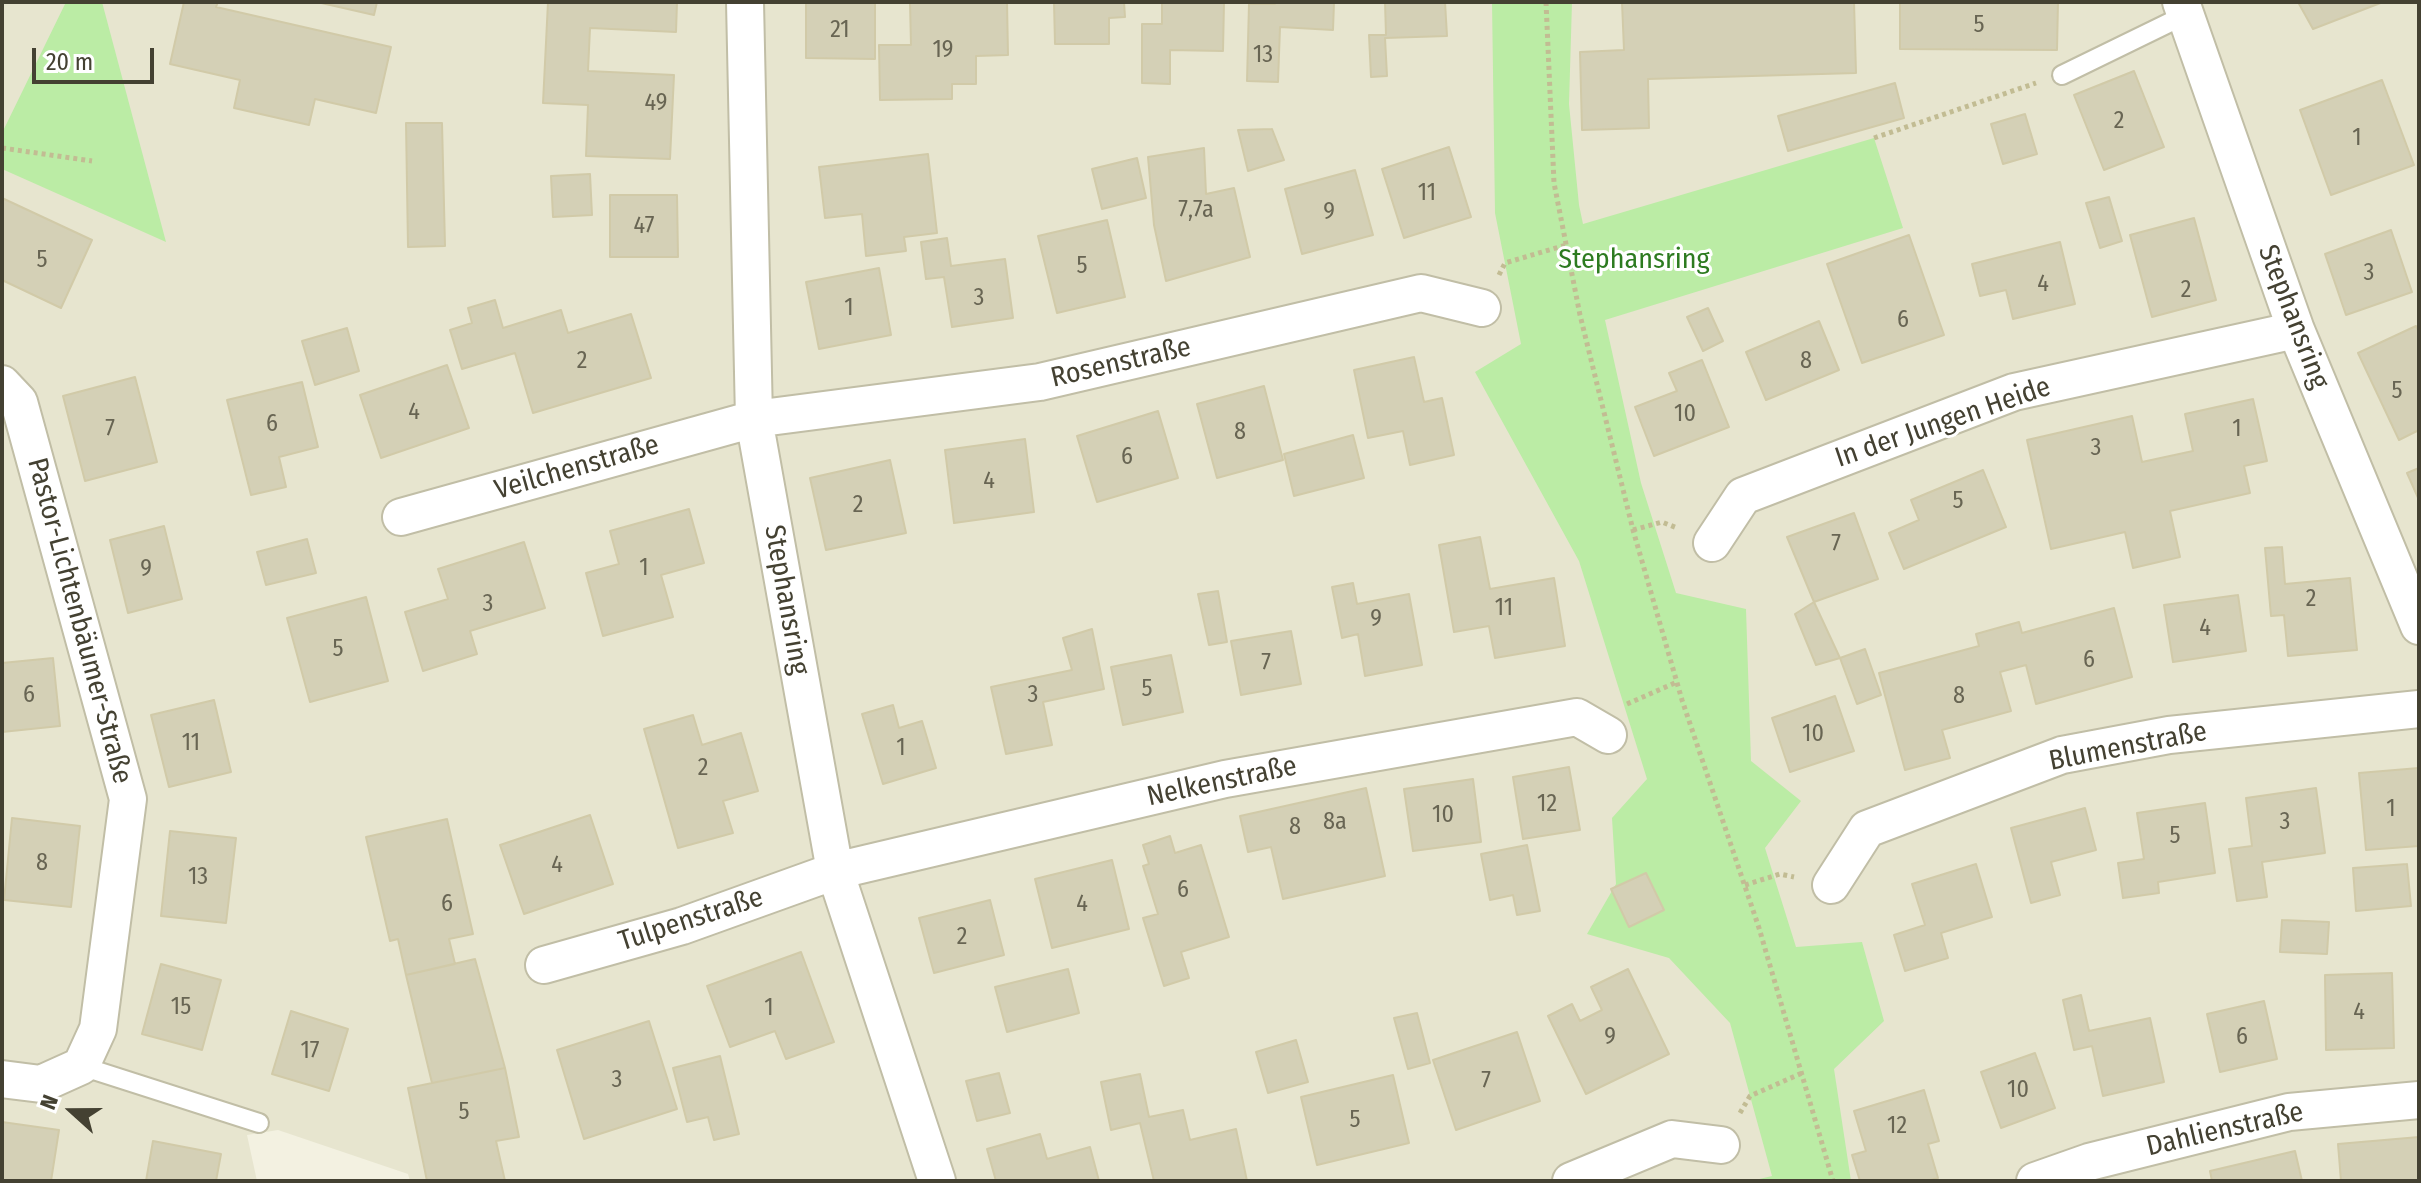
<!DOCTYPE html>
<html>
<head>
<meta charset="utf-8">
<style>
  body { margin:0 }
  #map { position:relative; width:2421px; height:1183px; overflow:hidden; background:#f3f1e1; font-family:"Fira Sans Condensed",sans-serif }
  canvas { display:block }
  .frame { position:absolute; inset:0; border:4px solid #444132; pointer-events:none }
  .north { position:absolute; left:32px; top:1071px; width:80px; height:80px; -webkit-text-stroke:6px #fff; paint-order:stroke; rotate:291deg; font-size:22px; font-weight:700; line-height:32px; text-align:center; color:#444132 }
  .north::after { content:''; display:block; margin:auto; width:28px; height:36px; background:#444132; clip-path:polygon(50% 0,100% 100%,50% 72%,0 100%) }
  .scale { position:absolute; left:32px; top:48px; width:122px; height:36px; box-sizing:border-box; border:4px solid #444132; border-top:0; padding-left:10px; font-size:24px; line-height:28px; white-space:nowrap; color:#444132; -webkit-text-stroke:6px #fff; paint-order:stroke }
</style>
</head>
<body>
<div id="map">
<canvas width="2421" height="1183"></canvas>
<div class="frame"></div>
<div class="north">N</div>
<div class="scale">20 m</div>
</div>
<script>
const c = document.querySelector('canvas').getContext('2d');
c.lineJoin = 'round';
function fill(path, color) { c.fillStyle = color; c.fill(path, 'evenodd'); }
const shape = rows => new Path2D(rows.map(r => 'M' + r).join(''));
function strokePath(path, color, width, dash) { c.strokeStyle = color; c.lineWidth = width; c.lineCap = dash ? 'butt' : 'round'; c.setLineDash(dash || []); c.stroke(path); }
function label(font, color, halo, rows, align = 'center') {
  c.font = font + ' "Fira Sans Condensed",sans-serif'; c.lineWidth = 6; c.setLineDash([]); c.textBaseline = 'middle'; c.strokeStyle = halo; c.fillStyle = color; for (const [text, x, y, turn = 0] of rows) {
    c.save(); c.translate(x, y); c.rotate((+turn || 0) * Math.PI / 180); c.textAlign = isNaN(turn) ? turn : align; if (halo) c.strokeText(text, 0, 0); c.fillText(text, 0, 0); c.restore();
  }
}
fill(shape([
  [2,2,2419,2,2419,1181,410,1181,408,1174,278,1130,247,1135,257,1181,2,1181]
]), '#e7e5cf');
fill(shape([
  [66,2,102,2,166,242,2,169,2,133],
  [1492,2,1572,2,1569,104,1579,205,1583,224,1874,138,1903,228,1605,320,1641,483,1676,593,1746,609,1751,761,1801,801,1765,848,1796,947,1862,942,1884,1021,1834,1069,1851,1181,1751,1181,1772,1176,1730,1023,1669,958,1587,934,1616,884,1612,818,1647,779,1579,561,1475,372,1521,344,1495,213]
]), '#bbeca5');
const building = shape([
  [184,2,218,2,216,7,391,47,376,113,315,99,309,125,234,108,240,80,170,64,184,2],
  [317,2,377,2,374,15,317,2],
  [548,2,677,2,676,32,590,28,588,71,674,75,670,159,586,156,588,105,543,103,548,2],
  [806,2,875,2,875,59,806,58,806,2],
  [910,2,1007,2,1008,55,976,56,976,84,952,84,952,99,880,100,879,45,911,45,910,2],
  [1054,2,1124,2,1125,17,1109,18,1109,44,1055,44,1054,2],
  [1162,2,1224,2,1223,51,1170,50,1170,84,1142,83,1142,24,1162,24,1162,2],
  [1275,2,1334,2,1333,30,1280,27,1278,82,1247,81,1249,4,1275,4,1275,2],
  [1385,2,1445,2,1447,36,1385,38,1387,76,1371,77,1369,35,1386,35,1385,2],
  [1622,2,1854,2,1856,73,1648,79,1649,128,1582,130,1580,52,1624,50,1622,2],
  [1900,2,2058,2,2057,50,1900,49,1900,2],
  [2298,2,2383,2,2313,29,2298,2],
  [2134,71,2164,147,2104,170,2074,95,2134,71],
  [2382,80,2414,165,2331,195,2300,110,2382,80],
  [1895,83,1904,118,1788,151,1778,116,1895,83],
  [2025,114,2037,154,2003,164,1991,124,2025,114],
  [406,123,442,123,445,246,408,247,406,123],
  [1272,129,1284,160,1248,171,1238,130,1272,129],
  [1449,147,1471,217,1404,238,1382,169,1449,147],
  [1204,148,1206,194,1234,188,1250,257,1166,281,1154,225,1148,157,1204,148],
  [928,154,937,233,904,237,906,251,866,256,862,214,825,218,819,167,928,154],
  [1137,158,1146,198,1102,209,1092,169,1137,158],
  [1355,170,1373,235,1302,254,1285,189,1355,170],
  [590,174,592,215,553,217,551,176,590,174],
  [610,195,677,195,678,257,610,257,610,195],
  [2109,197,2122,241,2100,248,2086,203,2109,197],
  [2,198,92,240,61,308,2,280,2,198],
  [2194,218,2216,300,2152,317,2130,235,2194,218],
  [1107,220,1125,297,1057,313,1038,236,1107,220],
  [2391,230,2412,292,2346,315,2325,254,2391,230],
  [1909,235,1944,335,1862,363,1827,264,1909,235],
  [947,238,951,266,1005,259,1013,318,952,327,944,277,926,279,921,242,947,238],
  [2060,242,2075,304,2013,319,2006,290,1980,296,1972,264,2060,242],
  [879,268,891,335,819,349,806,282,879,268],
  [495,300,503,328,561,310,568,333,631,314,651,378,533,413,515,353,462,369,450,330,472,323,468,308,495,300],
  [1708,308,1723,341,1703,351,1687,317,1708,308],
  [1819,321,1839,370,1766,400,1746,352,1819,321],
  [2416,326,2419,332,2419,430,2399,440,2358,353,2416,326],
  [347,328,359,371,315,385,302,341,347,328],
  [1414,357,1424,402,1442,398,1454,455,1410,465,1403,431,1368,438,1354,370,1414,357],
  [1702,360,1729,427,1654,456,1635,407,1677,391,1669,373,1702,360],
  [447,365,469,428,381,458,360,395,447,365],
  [135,377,157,462,85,481,63,396,135,377],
  [302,382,318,447,279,457,286,487,251,495,227,400,302,382],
  [1264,386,1283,460,1217,478,1197,404,1264,386],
  [2253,399,2267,461,2244,466,2250,493,2170,511,2180,557,2133,568,2125,532,2051,549,2027,440,2132,416,2142,462,2193,451,2185,414,2253,399],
  [1158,411,1178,478,1097,502,1077,436,1158,411],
  [1353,435,1364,478,1294,496,1284,454,1353,435],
  [1025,439,1034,512,954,523,945,450,1025,439],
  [890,460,906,533,826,550,810,478,890,460],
  [2419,468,2419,500,2407,473,2419,468],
  [1983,470,2006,527,1904,569,1889,533,1919,520,1911,500,1983,470],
  [689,509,704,563,661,575,673,617,603,636,586,573,619,564,610,531,689,509],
  [1854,513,1878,579,1814,602,1787,537,1854,513],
  [164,526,182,599,128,613,110,540,164,526],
  [1480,537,1490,589,1554,578,1565,646,1495,658,1489,626,1454,632,1439,545,1480,537],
  [307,539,316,573,266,585,257,552,307,539],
  [524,542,545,608,470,631,477,654,423,671,405,612,448,599,438,569,524,542],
  [2282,547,2285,584,2350,578,2357,650,2288,656,2284,615,2271,616,2265,548,2282,547],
  [1353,583,1357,604,1409,594,1422,665,1365,676,1358,634,1342,638,1332,587,1353,583],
  [1218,591,1227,642,1209,645,1198,594,1218,591],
  [2238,595,2246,651,2173,662,2164,605,2238,595],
  [366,597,388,681,310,702,287,618,366,597],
  [1814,602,1840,658,1816,665,1795,614,1814,602],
  [2114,608,2132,677,2036,704,2026,665,2000,672,2011,711,1942,730,1950,758,1905,770,1879,673,1979,646,1976,634,2019,622,2022,633,2114,608],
  [1092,629,1104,689,1043,702,1052,745,1006,754,991,687,1072,670,1063,638,1092,629],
  [1291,631,1301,684,1241,695,1231,641,1291,631],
  [1865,649,1881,695,1857,704,1840,658,1865,649],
  [1171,655,1183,712,1123,725,1111,667,1171,655],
  [53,658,60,726,2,732,2,663,53,658],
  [1835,696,1854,751,1790,772,1772,718,1835,696],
  [214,700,231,772,169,787,151,715,214,700],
  [893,705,899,728,922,721,936,768,883,784,862,714,893,705],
  [693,715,702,745,741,733,758,791,723,801,733,833,678,848,644,729,693,715],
  [1569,767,1580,830,1523,839,1513,777,1569,767],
  [2419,768,2419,846,2366,850,2359,773,2419,768],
  [1473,779,1481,842,1413,851,1404,789,1473,779],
  [1366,788,1385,876,1283,899,1271,847,1248,852,1240,816,1366,788],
  [2316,788,2325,853,2262,862,2267,897,2237,901,2229,849,2252,846,2246,798,2316,788],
  [2205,803,2215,873,2158,882,2159,893,2123,898,2118,863,2144,859,2137,813,2205,803],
  [2085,808,2096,850,2051,862,2060,895,2031,903,2011,828,2085,808],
  [590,815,613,884,524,914,500,845,590,815],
  [12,818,80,826,71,907,4,900,12,818],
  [447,819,473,934,449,939,455,964,406,975,398,939,390,941,366,837,447,819],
  [170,831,236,838,226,923,161,916,170,831],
  [1170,836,1175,853,1201,845,1229,937,1181,952,1189,978,1164,986,1143,918,1158,914,1143,866,1149,864,1143,845,1170,836],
  [1527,845,1540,911,1517,915,1513,895,1490,900,1481,854,1527,845],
  [1112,860,1129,929,1052,948,1035,879,1112,860],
  [1976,864,1992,917,1941,933,1948,958,1905,971,1894,935,1925,925,1912,884,1976,864],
  [2407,864,2411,906,2356,911,2353,868,2407,864],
  [1646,873,1664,910,1629,927,1611,889,1646,873],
  [990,900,1004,955,934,973,919,918,990,900],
  [2282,920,2329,922,2327,954,2280,952,2282,920],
  [801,952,834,1042,786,1059,775,1031,730,1047,707,986,801,952],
  [475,959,505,1068,432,1083,406,975,475,959],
  [161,964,221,980,202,1050,142,1034,161,964],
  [1068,969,1079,1013,1007,1032,995,987,1068,969],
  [1628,969,1669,1054,1586,1094,1548,1016,1572,1004,1580,1021,1602,1010,1591,987,1628,969],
  [2392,973,2394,1048,2326,1050,2325,975,2392,973],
  [2081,995,2089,1031,2150,1018,2164,1082,2103,1096,2092,1046,2074,1050,2063,1000,2081,995],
  [2264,1001,2277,1059,2220,1072,2207,1014,2264,1001],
  [291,1011,348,1029,329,1091,272,1074,291,1011],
  [1417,1013,1430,1063,1408,1069,1394,1018,1417,1013],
  [649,1021,677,1109,584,1139,557,1050,649,1021],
  [1517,1032,1540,1101,1456,1130,1433,1060,1517,1032],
  [1296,1040,1308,1082,1268,1093,1256,1052,1296,1040],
  [2035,1053,2055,1108,2001,1128,1981,1072,2035,1053],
  [720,1056,739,1134,714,1140,708,1117,687,1122,673,1068,720,1056],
  [505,1068,519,1137,496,1141,505,1181,427,1181,408,1088,505,1068],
  [999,1073,1010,1113,977,1121,966,1081,999,1073],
  [1140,1074,1149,1117,1183,1110,1190,1140,1236,1129,1247,1181,1154,1181,1140,1123,1111,1130,1101,1082,1140,1074],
  [1393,1075,1409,1143,1317,1165,1301,1097,1393,1075],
  [1924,1090,1939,1141,1928,1144,1938,1178,1927,1181,1860,1181,1852,1155,1866,1151,1854,1111,1924,1090],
  [2,1122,59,1130,51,1181,2,1181,2,1122],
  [1040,1134,1047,1159,1090,1147,1099,1181,996,1181,987,1149,1040,1134],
  [2419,1137,2419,1181,2341,1181,2338,1144,2419,1137],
  [153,1141,221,1154,216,1181,146,1181,153,1141],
  [2295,1151,2302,1181,2212,1181,2210,1171,2295,1151]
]);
fill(building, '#d4d0b6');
strokePath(building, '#d1caa8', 2);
const service = shape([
  [2062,75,2185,15],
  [81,1066,259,1123]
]);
const minor = shape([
  [745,2,754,419,835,871,937,1181],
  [2181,2,2296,330,2419,626],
  [2,384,19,402,128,799,98,1029,81,1066,41,1084,2,1079],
  [401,517,754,419,1040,382,1421,293,1482,308],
  [1712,543,1743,496,2014,392,2296,330],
  [1831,885,1867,829,2062,755,2169,735,2419,709],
  [544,965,682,926,835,871,1225,779,1577,717,1608,735],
  [1571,1181,1672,1139,1721,1145],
  [2035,1181,2089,1162,2289,1112,2419,1100]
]);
strokePath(service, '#c1bea6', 22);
strokePath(minor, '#c1bea6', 40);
strokePath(shape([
  [1546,2,1554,183,1580,315,1633,530,1682,700,1759,928,1833,1181],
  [1874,138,2036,83],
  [2,148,92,161],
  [1499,275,1505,263,1566,245],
  [1633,530,1662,522,1677,528],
  [1627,704,1677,682],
  [1745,885,1780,874,1794,877],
  [1740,1113,1750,1096,1802,1073]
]), '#c2bc93', 5, [4, 4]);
strokePath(service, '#fff', 18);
strokePath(minor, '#fff', 36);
label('24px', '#686553', null, [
  ["5",1979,25],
  ["21",840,30],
  ["19",943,50],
  ["13",1263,55],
  ["49",656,103],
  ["2",2119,121],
  ["1",2357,138],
  ["11",1427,193],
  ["7,7a",1196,210],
  ["9",1329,212],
  ["47",644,226],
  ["5",42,260],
  ["5",1082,266],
  ["3",2369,273],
  ["4",2043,284],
  ["2",2186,290],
  ["3",979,298],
  ["1",849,308],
  ["6",1903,320],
  ["2",582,361],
  ["8",1806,361],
  ["5",2397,391],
  ["4",414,412],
  ["10",1685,414],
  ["6",272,424],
  ["7",110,429],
  ["1",2237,429],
  ["8",1240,432],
  ["3",2096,448],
  ["6",1127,457],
  ["4",989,481],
  ["5",1958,501],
  ["2",858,505],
  ["7",1836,544],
  ["1",644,568],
  ["9",146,569],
  ["2",2311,599],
  ["3",488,604],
  ["11",1504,608],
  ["9",1376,619],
  ["4",2205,628],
  ["5",338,649],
  ["6",2089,660],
  ["7",1266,663],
  ["5",1147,689],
  ["6",29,695],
  ["3",1033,695],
  ["8",1959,696],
  ["10",1813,734],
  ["11",191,743],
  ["1",901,748],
  ["2",703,768],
  ["12",1547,804],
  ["1",2391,809],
  ["10",1443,815],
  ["8a",1335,822],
  ["3",2285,822],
  ["8",1295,827],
  ["5",2175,836],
  ["8",42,863],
  ["4",557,865],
  ["13",198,877],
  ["6",1183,890],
  ["6",447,904],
  ["4",1082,904],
  ["2",962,937],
  ["15",181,1007],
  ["1",769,1008],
  ["4",2359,1012],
  ["9",1610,1037],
  ["6",2242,1037],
  ["17",310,1051],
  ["3",617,1080],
  ["7",1486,1081],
  ["10",2018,1090],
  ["5",464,1112],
  ["5",1355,1120],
  ["12",1897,1126]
]);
label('28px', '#2d7b20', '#fff', [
  ["Stephansring",1634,260]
]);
label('28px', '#444132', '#fff', [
  ["Stephansring",2293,317,69],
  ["Rosenstraße",1121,363,-13],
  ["In der Jungen Heide",1943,423,-19],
  ["Veilchenstraße",577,468,-16],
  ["Stephansring",786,600,80],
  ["Pastor-Lichtenbäumer-Straße",79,621,75],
  ["Blumenstraße",2128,747,-11],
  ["Nelkenstraße",1222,782,-12],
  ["Tulpenstraße",691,920,-18],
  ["Dahlienstraße",2225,1130,-13]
]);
</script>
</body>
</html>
